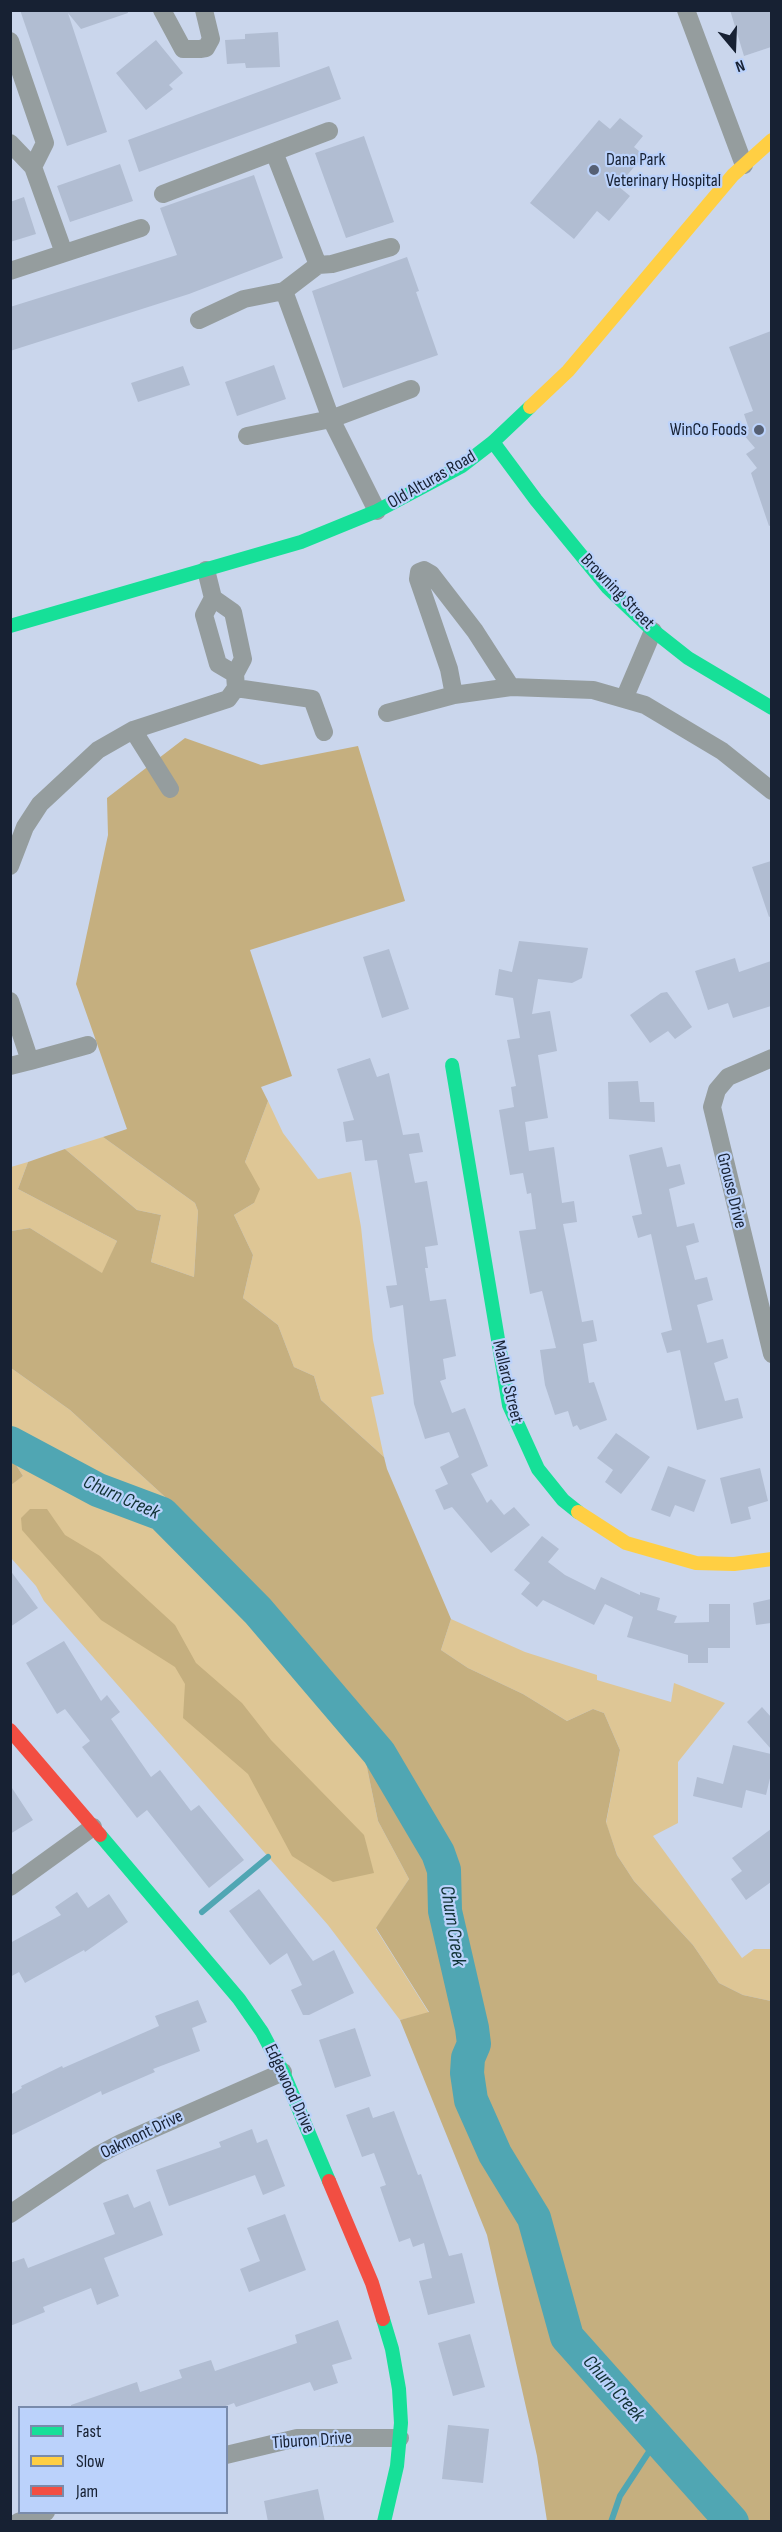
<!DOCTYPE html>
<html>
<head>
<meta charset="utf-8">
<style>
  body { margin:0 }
  #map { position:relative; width:782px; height:2532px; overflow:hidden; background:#cad6ec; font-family:"Sofia Sans Condensed",sans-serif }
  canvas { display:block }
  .frame { position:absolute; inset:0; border:12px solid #172133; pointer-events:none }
  .legend { position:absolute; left:18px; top:2406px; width:210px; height:108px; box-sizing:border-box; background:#bbd2fb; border:2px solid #798bab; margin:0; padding:8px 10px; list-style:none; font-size:18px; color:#172133 }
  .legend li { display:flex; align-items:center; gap:12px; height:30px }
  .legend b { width:30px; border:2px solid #798bab }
  .north { position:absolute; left:704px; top:18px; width:60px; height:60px; -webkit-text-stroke:4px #bbd2fb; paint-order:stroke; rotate:161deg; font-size:16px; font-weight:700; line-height:24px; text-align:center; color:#172133 }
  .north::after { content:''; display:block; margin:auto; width:21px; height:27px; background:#172133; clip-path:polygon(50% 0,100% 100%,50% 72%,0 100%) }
</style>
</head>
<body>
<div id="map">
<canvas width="782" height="2532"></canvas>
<div class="frame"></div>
<ul class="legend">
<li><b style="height:8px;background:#16e098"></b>Fast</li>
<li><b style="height:8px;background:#ffcf43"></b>Slow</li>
<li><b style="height:8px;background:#f24e42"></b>Jam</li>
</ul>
<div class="north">N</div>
</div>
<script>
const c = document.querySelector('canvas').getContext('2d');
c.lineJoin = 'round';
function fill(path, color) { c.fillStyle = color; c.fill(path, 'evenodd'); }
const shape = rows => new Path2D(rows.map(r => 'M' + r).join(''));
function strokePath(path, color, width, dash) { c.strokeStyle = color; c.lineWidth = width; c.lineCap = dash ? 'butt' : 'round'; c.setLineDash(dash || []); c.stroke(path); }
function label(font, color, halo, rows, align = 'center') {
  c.font = font + ' "Sofia Sans Condensed",sans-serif'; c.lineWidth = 4.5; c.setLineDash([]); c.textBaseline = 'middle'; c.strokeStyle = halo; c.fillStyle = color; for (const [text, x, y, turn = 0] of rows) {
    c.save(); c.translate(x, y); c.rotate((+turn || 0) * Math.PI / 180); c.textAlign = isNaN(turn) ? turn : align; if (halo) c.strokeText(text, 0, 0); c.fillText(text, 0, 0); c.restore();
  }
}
fill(shape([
  [268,1101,283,1133,318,1179,351,1172,361,1227,373,1340,384,1394,371,1397,384,1457,321,1400,314,1376,294,1367,278,1325,243,1298,253,1255,234,1215,254,1203,245,1162],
  [103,1137,195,1203,198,1211,194,1277,151,1262,161,1215,137,1210,65,1149],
  [28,1162,18,1189,117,1241,103,1274,30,1228,11,1231,11,1167],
  [11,1368,70,1410,187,1517,356,1714,378,1821,409,1879,376,1929,429,2013,400,2020,328,1925,44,1601,36,1586,11,1558,10,1485,23,1476,11,1457],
  [451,1619,525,1652,597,1675,597,1680,671,1702,674,1683,725,1703,678,1762,678,1823,653,1836,742,1958,754,1949,771,1949,771,2001,743,1995,719,1983,693,1945,634,1881,617,1855,606,1823,620,1750,604,1713,593,1709,567,1721,523,1694,468,1668,441,1650]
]), '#dec695');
fill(shape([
  [185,738,261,765,358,746,405,901,250,950,292,1076,261,1087,268,1101,245,1162,260,1189,254,1203,234,1215,253,1255,243,1298,278,1325,294,1367,314,1376,321,1400,384,1457,387,1469,451,1619,441,1650,468,1668,523,1694,567,1721,593,1709,604,1713,620,1750,606,1822,617,1855,634,1881,693,1945,719,1983,743,1995,771,2001,771,2521,547,2521,537,2456,487,2235,400,2020,429,2012,376,1928,409,1879,378,1821,356,1714,187,1517,70,1410,11,1368,11,1231,30,1228,102,1273,117,1241,18,1189,28,1162,65,1149,137,1210,161,1215,151,1262,194,1277,198,1211,195,1203,103,1137,127,1129,76,984,108,835,107,798],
  [11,1457,23,1476,11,1485,10,1485],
  [30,1509,47,1509,65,1535,100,1556,175,1625,196,1663,242,1703,271,1740,364,1835,374,1873,333,1882,292,1856,248,1774,183,1718,185,1684,175,1667,101,1620,22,1530,21,1518]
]), '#c5af7f');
strokePath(shape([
  [202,1912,268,1857],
  [611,2522,620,2496,658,2438]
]), '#50a6b3', 6);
strokePath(shape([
  [10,1443,98,1490,162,1514,258,1611,379,1753,438,1853,444,1870,445,1911,472,2028,474,2044,468,2058,467,2073,471,2100,495,2154,534,2218,567,2337,732,2522]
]), '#50a6b3', 34);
fill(shape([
  [20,10,127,10,128,13,81,29,68,13,107,132,67,146],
  [730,10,771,10,771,47,744,56],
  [278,32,280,67,246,68,245,63,227,64,225,40,245,39,245,34],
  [156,40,183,73,169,85,173,89,146,110,116,73],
  [329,66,341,99,139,172,128,140],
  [620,118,643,136,634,147,644,155,618,186,630,196,609,221,597,211,574,239,530,203,599,120,610,129],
  [364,136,394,222,346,238,315,153],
  [120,164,133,201,70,222,57,186],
  [254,175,283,258,189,294,10,351,10,307,177,255,160,208],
  [24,197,36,234,10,242,10,202],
  [407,257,419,291,416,292,438,355,343,388,312,291],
  [771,331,771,525,769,526,751,473,757,468,746,454,755,448,743,434,749,429,744,414,753,411,729,347],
  [274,365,286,399,237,416,225,382],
  [183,366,190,385,138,402,131,383],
  [771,861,771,916,769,917,752,867],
  [519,941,588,948,582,978,572,983,538,979,532,1014,550,1011,557,1051,538,1055,548,1118,525,1122,529,1151,554,1147,562,1203,574,1201,577,1222,563,1224,582,1322,593,1320,597,1341,583,1344,589,1383,594,1382,607,1420,580,1430,577,1425,573,1427,568,1411,555,1415,545,1385,540,1350,556,1348,542,1291,530,1294,519,1231,536,1229,531,1193,527,1194,523,1173,510,1175,499,1110,514,1107,511,1087,516,1086,507,1040,520,1038,513,998,495,995,499,969,512,972],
  [389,949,409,1009,382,1018,363,957],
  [735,958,739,972,771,961,771,1006,733,1018,728,1003,708,1010,695,971],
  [667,992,692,1027,675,1039,668,1031,650,1043,630,1015,661,993],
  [370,1058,377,1077,389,1073,403,1135,419,1133,423,1152,409,1154,415,1183,427,1181,438,1245,425,1247,428,1268,425,1268,430,1301,446,1299,456,1356,443,1359,446,1379,440,1381,452,1413,465,1408,488,1466,471,1474,487,1503,491,1499,504,1515,514,1507,530,1525,491,1553,452,1507,444,1510,435,1490,448,1484,440,1467,459,1457,449,1432,425,1439,414,1404,403,1305,390,1308,386,1286,397,1285,377,1160,365,1161,362,1140,346,1142,343,1122,354,1120,337,1069],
  [638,1081,640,1102,654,1102,655,1122,609,1119,608,1082],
  [662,1147,667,1167,680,1164,685,1184,669,1189,677,1227,694,1223,699,1242,686,1246,695,1280,707,1277,713,1300,697,1305,707,1343,723,1339,728,1358,714,1363,725,1401,738,1398,743,1418,697,1430,680,1350,667,1353,661,1333,672,1330,651,1234,638,1238,632,1216,642,1214,629,1155],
  [616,1433,650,1457,621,1494,605,1482,613,1470,597,1458],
  [668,1466,706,1480,694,1512,675,1505,670,1517,651,1510],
  [760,1468,768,1501,748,1507,751,1519,731,1524,720,1478],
  [542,1536,559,1549,548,1562,565,1575,595,1590,601,1577,640,1595,640,1592,660,1598,657,1610,677,1616,674,1623,709,1622,709,1604,730,1604,730,1648,708,1648,708,1663,688,1663,688,1655,627,1637,633,1617,605,1604,594,1625,543,1600,537,1607,521,1594,530,1583,514,1570],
  [10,1570,38,1608,10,1627],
  [771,1599,771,1623,756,1625,753,1603],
  [64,1641,101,1701,107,1695,120,1712,111,1719,151,1777,160,1770,191,1811,199,1805,244,1860,209,1888,147,1810,137,1818,82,1747,90,1741,65,1709,57,1714,26,1663],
  [762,1707,771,1717,771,1749,747,1722],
  [733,1745,771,1754,771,1774,766,1795,746,1790,742,1808,693,1796,697,1777,723,1784],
  [10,1785,33,1820,10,1834],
  [771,1829,771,1882,746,1900,731,1879,742,1871,732,1858],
  [259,1889,313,1961,334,1950,354,1993,309,2015,303,2015,291,1990,302,1985,287,1953,270,1965,229,1911],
  [77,1892,88,1908,109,1894,128,1922,85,1952,84,1950,25,1983,19,1972,10,1977,10,1943,61,1915,55,1907],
  [198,2000,207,2022,192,2028,200,2051,153,2069,155,2072,102,2095,101,2091,10,2136,10,2095,22,2088,21,2086,62,2066,63,2068,159,2026,155,2016],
  [355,2028,371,2076,335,2088,319,2040],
  [369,2107,373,2118,394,2111,418,2175,421,2174,449,2256,462,2253,475,2303,428,2315,419,2281,432,2278,424,2243,413,2247,410,2238,399,2242,380,2187,386,2185,374,2153,362,2157,346,2115],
  [252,2129,257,2143,267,2139,285,2186,263,2195,255,2175,169,2206,156,2170,221,2147,219,2142],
  [128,2194,134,2208,150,2201,163,2235,104,2258,119,2296,97,2305,91,2288,43,2307,45,2312,10,2326,10,2263,24,2258,28,2268,115,2234,103,2203],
  [285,2214,306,2270,249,2292,240,2269,260,2261,247,2228],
  [338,2320,352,2359,332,2365,338,2383,314,2391,310,2382,236,2407,234,2403,220,2408,71,2408,71,2405,137,2382,140,2392,182,2378,179,2370,211,2360,215,2371,297,2343,295,2335],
  [470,2334,485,2387,453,2396,438,2343],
  [448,2425,489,2429,483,2483,442,2479],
  [318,2489,325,2522,268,2522,264,2501]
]), '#b1bdd2');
strokePath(shape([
  [162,10,183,49,200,49,206,48,211,39,204,10],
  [686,10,744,165],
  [10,41,45,143,33,167],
  [10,143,33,167,64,253],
  [274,152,318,265],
  [163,194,329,131],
  [10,271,141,228],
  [284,291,331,419,377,511],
  [199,320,244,299,284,291,318,265,332,264,391,247],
  [247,436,331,419,411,389],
  [213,598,204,615,218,664,235,674],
  [236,688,312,699,324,732],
  [454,695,449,669,418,579,419,572,424,570,431,574,475,631,511,687,593,690,645,705,722,751,772,791],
  [624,699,653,631],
  [387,713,454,695,511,687],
  [133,730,170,789],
  [10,866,25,827,40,804,98,750,133,730,228,699,236,688,235,674,243,659,233,612,213,598,206,570],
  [10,1001,30,1061,88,1045],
  [772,1058,728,1077,717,1090,712,1107,772,1354],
  [10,1066,30,1061],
  [10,1887,93,1827],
  [10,2214,98,2155,121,2143,283,2072],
  [226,2455,297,2438,400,2438],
  [18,2522,46,2512]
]), '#959d9e', 18);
strokePath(shape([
  [493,442,536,500,608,588,650,628,688,658,772,708],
  [10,626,301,542,377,511,462,466,493,442,530,407],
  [452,1065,509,1405,538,1469,563,1500,578,1512],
  [100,1835,239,1999,262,2032,283,2072,329,2181],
  [383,2319,392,2349,399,2389,401,2423,397,2466,384,2522]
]), '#16e098', 14);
strokePath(shape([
  [530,407,568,371,733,175,772,140],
  [578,1512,626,1543,696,1563,734,1564,772,1559]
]), '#ffcf43', 14);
strokePath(shape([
  [10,1730,100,1835],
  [329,2181,372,2283,383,2319]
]), '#f24e42', 14);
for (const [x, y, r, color] of [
  [594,170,6,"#566074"],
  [759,430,6,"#566074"]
]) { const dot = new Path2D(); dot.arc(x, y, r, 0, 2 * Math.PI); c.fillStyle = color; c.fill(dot); strokePath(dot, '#bbd2fb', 2); }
label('18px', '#172133', '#bbd2fb', [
  ["Dana Park",606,160],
  ["Veterinary Hospital",606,181],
  ["WinCo Foods",747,430,"right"]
], 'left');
label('18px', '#172133', '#bbd2fb', [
  ["Old Alturas Road",432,480,-30],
  ["Browning Street",617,592,46],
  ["Grouse Drive",731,1191,76],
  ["Mallard Street",507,1382,77],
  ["Edgewood Drive",289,2089,65],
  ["Oakmont Drive",142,2135,-26],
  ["Tiburon Drive",312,2441,-4]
]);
label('italic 20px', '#103133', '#bbd2fb', [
  ["Churn Creek",121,1498,24],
  ["Churn Creek",452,1926,81],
  ["Churn Creek",613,2389,48]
]);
</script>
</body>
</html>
